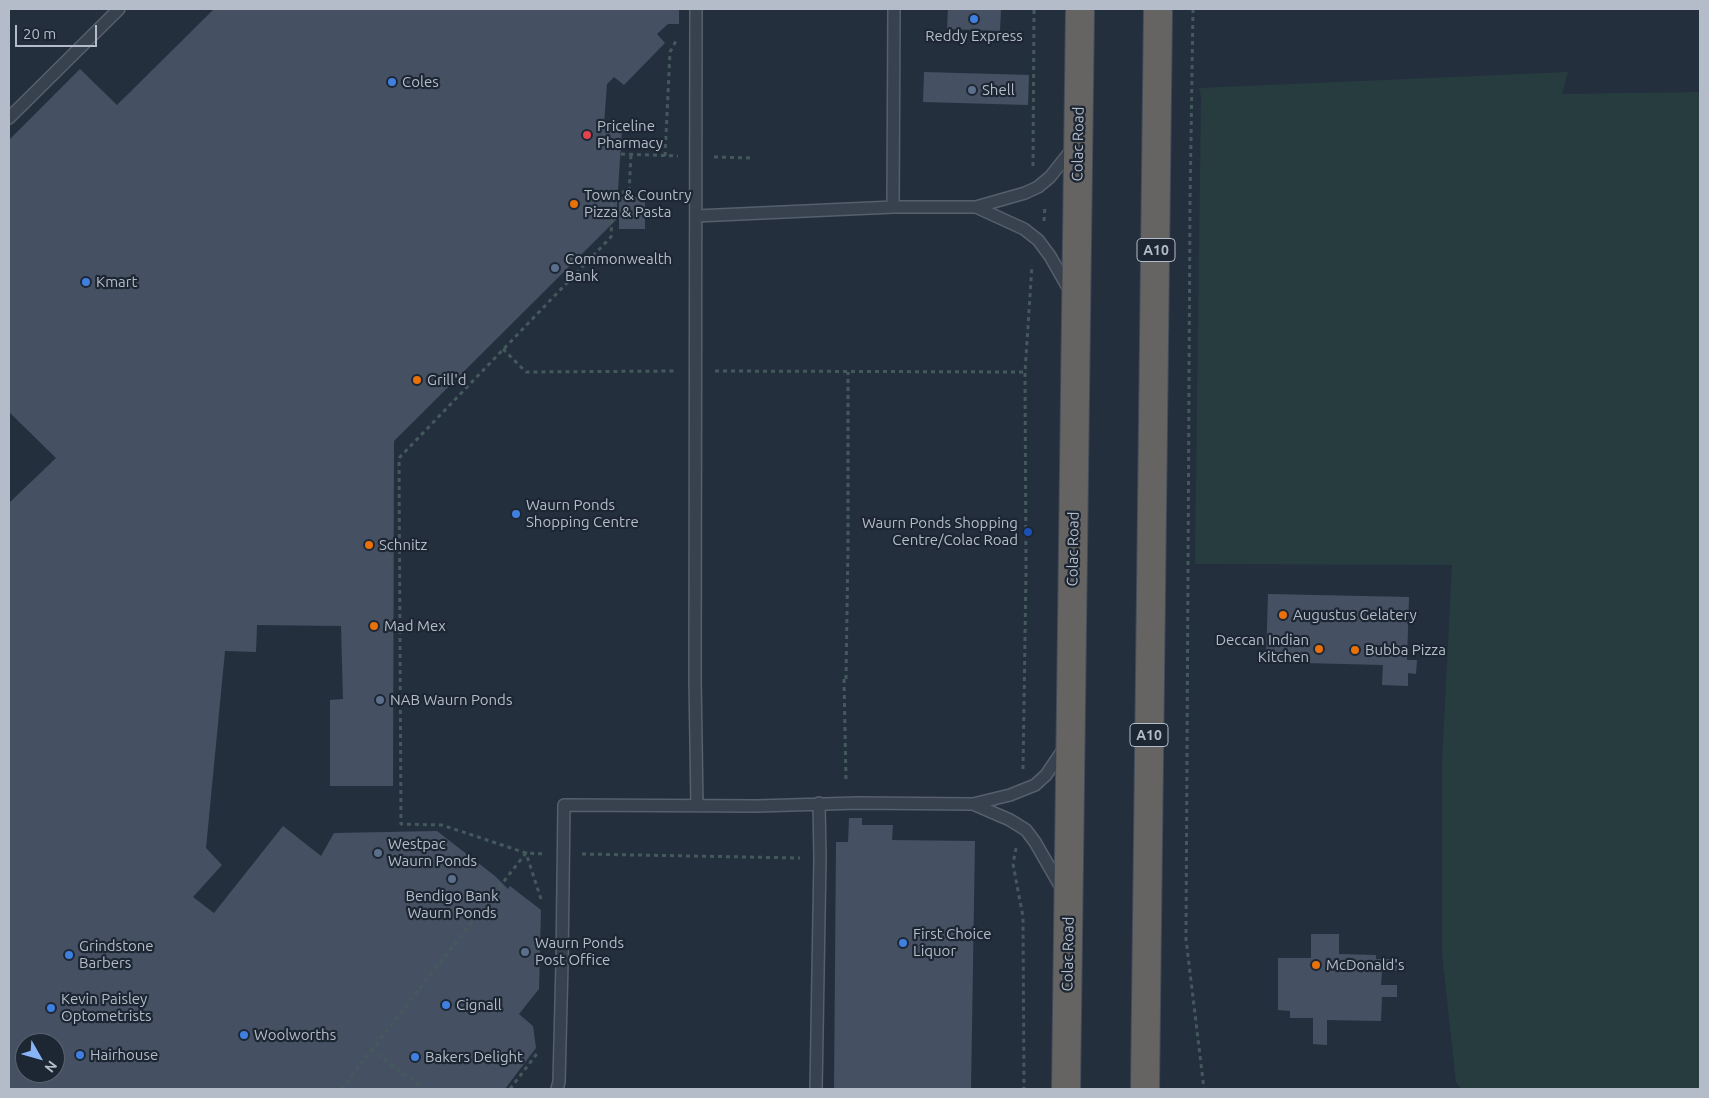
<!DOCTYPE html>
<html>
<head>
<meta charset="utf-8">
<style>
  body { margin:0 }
  #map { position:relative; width:1709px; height:1098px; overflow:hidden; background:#242f3e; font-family:Ubuntu,sans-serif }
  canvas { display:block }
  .frame { position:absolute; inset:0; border:10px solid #b4bcc9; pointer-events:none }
  .north { position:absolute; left:15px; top:1033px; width:50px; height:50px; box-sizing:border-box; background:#1d2633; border:1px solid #59626f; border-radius:50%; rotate:128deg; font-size:14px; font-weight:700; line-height:20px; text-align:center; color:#b4bcc9 }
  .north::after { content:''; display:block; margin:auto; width:18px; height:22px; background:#8ab4f8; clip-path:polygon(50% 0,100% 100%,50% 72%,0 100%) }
  .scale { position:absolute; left:15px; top:25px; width:82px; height:22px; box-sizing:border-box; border:2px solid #b4bcc9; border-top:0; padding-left:6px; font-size:15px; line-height:18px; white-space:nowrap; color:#b4bcc9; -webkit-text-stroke:4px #1d2633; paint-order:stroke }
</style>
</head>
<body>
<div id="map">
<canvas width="1709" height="1098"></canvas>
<div class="frame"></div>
<div class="north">N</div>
<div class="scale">20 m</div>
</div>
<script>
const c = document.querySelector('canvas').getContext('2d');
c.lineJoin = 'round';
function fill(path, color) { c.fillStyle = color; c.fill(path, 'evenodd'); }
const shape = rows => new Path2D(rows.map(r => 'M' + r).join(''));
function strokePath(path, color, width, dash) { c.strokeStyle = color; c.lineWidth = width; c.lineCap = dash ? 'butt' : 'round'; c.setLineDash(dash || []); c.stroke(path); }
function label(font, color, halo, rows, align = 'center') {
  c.font = font + ' Ubuntu,sans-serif'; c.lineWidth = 4.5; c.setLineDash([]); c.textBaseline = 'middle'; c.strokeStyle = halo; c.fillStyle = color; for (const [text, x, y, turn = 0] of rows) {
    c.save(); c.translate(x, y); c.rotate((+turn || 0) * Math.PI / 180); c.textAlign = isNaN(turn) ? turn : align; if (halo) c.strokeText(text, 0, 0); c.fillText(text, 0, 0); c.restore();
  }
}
fill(shape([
  [1568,72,1562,94,1700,92,1700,1089,1461,1089,1456,1082,1442,953,1442,763,1452,565,1195,564,1201,97,1199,88]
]), '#263c3f');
fill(shape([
  [214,9,679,9,679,24,668,24,657,34,665,43,624,85,614,77,607,84,604,125,622,129,616,220,394,441,393,786,330,786,330,700,343,699,341,626,257,625,256,652,225,651,206,848,222,865,193,897,214,913,283,826,321,856,334,833,437,831,495,876,508,889,510,886,541,910,539,989,519,1014,533,1026,536,1048,505,1089,9,1089,9,503,56,458,9,412,9,140,80,69,117,105],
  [25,1043,55,1043,55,1073,25,1073],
  [948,9,1001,9,1000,31,947,29],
  [924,72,1029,75,1028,105,923,102],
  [619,197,645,197,645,229,619,229],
  [1268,594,1409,597,1407,660,1417,660,1416,674,1408,673,1408,686,1382,685,1383,665,1266,662],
  [849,818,862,818,862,825,893,825,892,840,975,841,971,1089,834,1089,836,842,848,842],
  [1311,934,1339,934,1339,954,1376,955,1376,959,1398,959,1397,971,1382,971,1381,985,1397,985,1397,997,1382,997,1381,1021,1327,1020,1327,1045,1313,1044,1313,1018,1290,1018,1290,1011,1278,1010,1278,958,1311,958]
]), '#455162');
const service = shape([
  [696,9,695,679,697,806],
  [9,118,119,9],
  [893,207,894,9],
  [976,207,1024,229,1038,240,1050,256,1070,291],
  [696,216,893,207,976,207,1025,193,1038,187,1050,177,1073,148],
  [973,804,1010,820,1026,830,1035,842,1062,889],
  [557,1089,559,1082,562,963,564,805,757,806,858,803,973,804,1010,795,1035,785,1046,775,1065,747],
  [816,1089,820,858,819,803]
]);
const trunk = shape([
  [1066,1089,1080,9],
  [1145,1089,1158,9]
]);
strokePath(service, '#565f6c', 14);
strokePath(trunk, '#434c59', 30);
strokePath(shape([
  [1193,9,1190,203,1186,939,1204,1089],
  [621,154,678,156],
  [665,156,670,52,676,41],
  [714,157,751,158],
  [1033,166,1034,9],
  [1044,221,1045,205],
  [503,349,526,372,677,371],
  [715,371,1025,372],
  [844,679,846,781],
  [846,679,848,546,848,372],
  [1023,769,1026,573,1025,372,1032,265],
  [1016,848,1013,864,1023,917,1024,1089],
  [582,854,800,858],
  [541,899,526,853,442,825,401,824,399,458,611,237,613,192,629,192,631,154],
  [371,1050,424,1089],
  [341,1089,526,853,545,854],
  [510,1089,539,1051]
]), '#44595c', 3, [4, 4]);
strokePath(service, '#38414e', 11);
strokePath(trunk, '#656462', 28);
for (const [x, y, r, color] of [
  [974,19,5,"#3f7fe0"],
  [392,82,5,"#3f7fe0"],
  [972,90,5,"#5c6f8a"],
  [587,135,5,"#e0444e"],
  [574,204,5,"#e8710a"],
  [555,268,5,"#5c6f8a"],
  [86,282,5,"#3f7fe0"],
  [417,380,5,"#e8710a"],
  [516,514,5,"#3f7fe0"],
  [1028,532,5,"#1a4fb4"],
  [369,545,5,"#e8710a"],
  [1283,615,5,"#e8710a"],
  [374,626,5,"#e8710a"],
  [1319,649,5,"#e8710a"],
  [1355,650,5,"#e8710a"],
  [380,700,5,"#5c6f8a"],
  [378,853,5,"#5c6f8a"],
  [452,879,5,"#5c6f8a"],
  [903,943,5,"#3f7fe0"],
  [525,952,5,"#5c6f8a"],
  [69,955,5,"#3f7fe0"],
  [1316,965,5,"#e8710a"],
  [446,1005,5,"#3f7fe0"],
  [51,1008,5,"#3f7fe0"],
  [244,1035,5,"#3f7fe0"],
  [80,1055,5,"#3f7fe0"],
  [415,1057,5,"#3f7fe0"]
]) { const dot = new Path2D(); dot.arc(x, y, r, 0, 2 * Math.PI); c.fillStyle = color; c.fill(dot); strokePath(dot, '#1d2633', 2); }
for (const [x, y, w] of [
  [1156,250,38],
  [1149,735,38]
]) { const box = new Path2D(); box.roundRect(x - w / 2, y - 11.5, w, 23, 4); c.fillStyle = '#1d2633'; c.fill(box); strokePath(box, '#b4bcc9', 1); }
label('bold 14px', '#b4bcc9', null, [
  ["A10",1156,250],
  ["A10",1149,735]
]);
label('15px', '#b4bcc9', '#1d2633', [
  ["Reddy Express",974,36,"center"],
  ["Coles",402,82],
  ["Shell",982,90],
  ["Priceline",597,126],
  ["Pharmacy",597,143],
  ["Town & Country",584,195],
  ["Pizza & Pasta",584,212],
  ["Commonwealth",565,259],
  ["Bank",565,276],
  ["Kmart",96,282],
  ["Grill'd",427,380],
  ["Waurn Ponds",526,505],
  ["Shopping Centre",526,522],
  ["Waurn Ponds Shopping",1018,523,"right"],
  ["Centre/Colac Road",1018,540,"right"],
  ["Schnitz",379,545],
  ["Augustus Gelatery",1293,615],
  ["Mad Mex",384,626],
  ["Deccan Indian",1309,640,"right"],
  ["Kitchen",1309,657,"right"],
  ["Bubba Pizza",1365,650],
  ["NAB Waurn Ponds",390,700],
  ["Westpac",388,844],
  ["Waurn Ponds",388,861],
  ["Bendigo Bank",452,896,"center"],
  ["Waurn Ponds",452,913,"center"],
  ["First Choice",913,934],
  ["Liquor",913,951],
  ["Waurn Ponds",535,943],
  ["Post Office",535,960],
  ["Grindstone",79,946],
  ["Barbers",79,963],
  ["McDonald's",1326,965],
  ["Kevin Paisley",61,999],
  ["Optometrists",61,1016],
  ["Cignall",456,1005],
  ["Woolworths",254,1035],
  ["Hairhouse",90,1055],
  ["Bakers Delight",425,1057]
], 'left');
label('15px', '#b4bcc9', '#1d2633', [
  ["Colac Road",1078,144,-89],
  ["Colac Road",1073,549,-89],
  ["Colac Road",1068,954,-89]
]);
</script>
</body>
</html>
